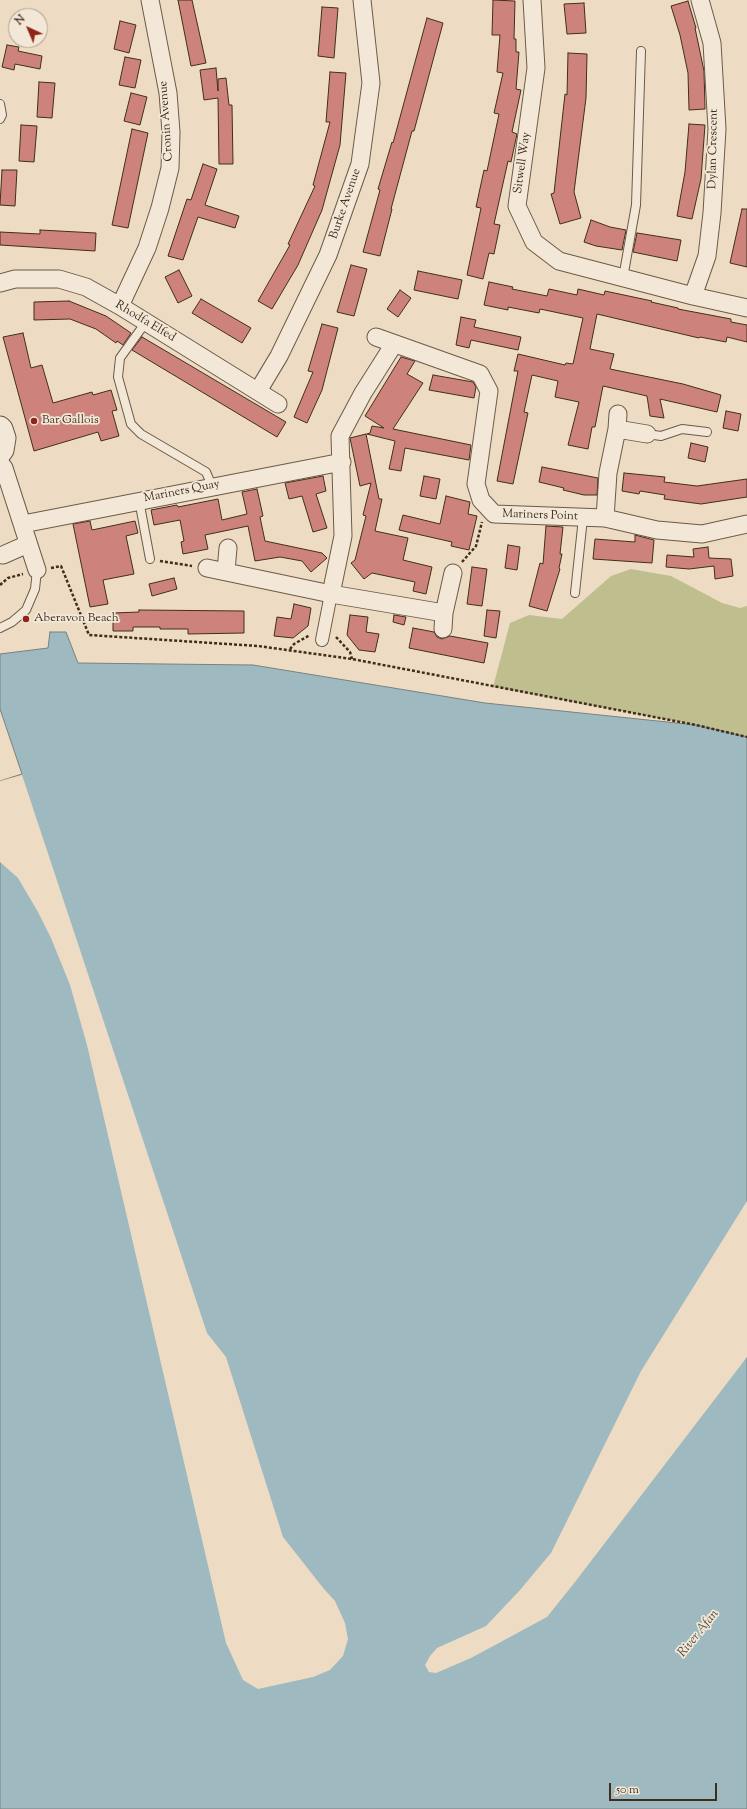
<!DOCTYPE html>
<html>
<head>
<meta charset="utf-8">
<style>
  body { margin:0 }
  #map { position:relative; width:747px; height:1809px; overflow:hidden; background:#eddcc3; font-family:"Sorts Mill Goudy",serif }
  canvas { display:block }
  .north { position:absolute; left:8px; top:8px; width:40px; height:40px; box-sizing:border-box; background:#f3e8d8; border:1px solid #ab9e8d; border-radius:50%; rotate:316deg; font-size:11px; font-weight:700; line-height:16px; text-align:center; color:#402e1d }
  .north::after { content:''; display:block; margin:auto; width:14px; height:18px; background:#8f2418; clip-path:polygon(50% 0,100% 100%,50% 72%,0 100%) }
  .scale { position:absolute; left:609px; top:1783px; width:108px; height:18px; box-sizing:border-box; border:2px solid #402e1d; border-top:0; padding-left:5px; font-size:12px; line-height:14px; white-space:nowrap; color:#402e1d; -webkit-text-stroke:3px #f3e8d8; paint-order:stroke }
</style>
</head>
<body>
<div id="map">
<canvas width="747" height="1809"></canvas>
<div class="north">N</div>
<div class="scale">50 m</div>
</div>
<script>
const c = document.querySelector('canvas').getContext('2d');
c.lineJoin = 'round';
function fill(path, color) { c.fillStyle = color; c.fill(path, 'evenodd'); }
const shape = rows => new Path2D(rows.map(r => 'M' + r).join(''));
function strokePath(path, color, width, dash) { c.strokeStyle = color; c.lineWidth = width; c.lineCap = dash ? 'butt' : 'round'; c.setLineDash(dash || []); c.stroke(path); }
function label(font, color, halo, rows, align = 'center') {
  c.font = font + ' "Sorts Mill Goudy",serif'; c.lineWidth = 3.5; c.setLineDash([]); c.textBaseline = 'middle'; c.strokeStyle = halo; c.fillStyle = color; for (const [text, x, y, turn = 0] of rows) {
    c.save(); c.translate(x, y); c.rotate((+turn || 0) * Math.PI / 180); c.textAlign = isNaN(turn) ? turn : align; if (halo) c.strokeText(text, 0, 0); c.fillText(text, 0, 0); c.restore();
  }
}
fill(shape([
  [631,569,671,576,722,603,740,608,747,606,747,737,696,725,493,687,510,623,529,615,562,619,611,576]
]), '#bfbe8f');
const water = shape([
  [50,632,66,632,78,663,253,665,485,703,696,725,747,737,747,1809,0,1809,0,781,22,774,0,709,0,654,48,648,50,632]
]);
fill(water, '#9eb9bf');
strokePath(water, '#78817e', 1);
fill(shape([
  [22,775,207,1333,226,1357,283,1537,324,1589,335,1601,345,1623,348,1639,343,1656,330,1670,313,1677,258,1689,243,1680,226,1643,87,1045,70,985,51,938,38,912,18,878,0,862,0,781],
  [747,1201,747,1357,575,1582,547,1617,471,1658,436,1673,429,1672,425,1665,430,1656,437,1648,486,1626,520,1590,551,1553,641,1371]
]), '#eddcc3');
const building = shape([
  [178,0,192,0,206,63,191,66,178,0],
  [493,0,515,1,514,39,516,39,516,52,519,52,516,89,521,90,512,132,517,134,511,162,508,161,494,224,500,225,494,254,489,253,483,279,467,275,481,208,476,207,484,170,487,171,499,114,494,113,503,73,497,72,500,35,492,35,493,0],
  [688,1,696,28,695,28,704,71,705,109,689,110,688,73,680,35,671,6,688,1],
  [584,3,586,33,567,34,564,4,584,3],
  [322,7,338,8,334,58,318,56,322,7],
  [427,18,443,23,414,131,412,131,391,209,392,209,380,256,363,252,380,190,378,189,392,142,393,143,427,18],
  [120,21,136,25,129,53,114,49,120,21],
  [7,45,19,47,18,51,42,56,40,69,15,64,14,70,2,67,7,45],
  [568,53,587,54,586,98,574,192,581,218,560,224,551,194,554,193,565,94,567,95,568,53],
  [125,57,141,60,135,88,119,85,125,57],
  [216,68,218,91,218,79,226,78,229,105,232,105,233,164,219,164,218,98,204,100,200,70,216,68],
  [330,72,346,73,340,145,322,210,298,265,272,309,258,301,290,245,288,244,315,186,313,185,330,122,326,122,330,72],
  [39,82,55,83,52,118,37,117,39,82],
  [131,93,147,97,140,125,124,121,131,93],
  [689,124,705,125,701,179,692,219,677,216,685,172,689,124],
  [21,125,37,126,34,162,19,161,21,125],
  [132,129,148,133,128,228,112,225,132,129],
  [203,164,217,169,205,205,239,216,235,228,198,217,183,260,168,256,187,199,191,200,203,164],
  [2,170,17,170,15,206,0,205,2,170],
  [742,209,747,209,747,267,730,263,742,209],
  [591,220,610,227,626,230,622,250,596,246,584,242,591,220],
  [40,230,96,233,95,251,0,245,0,232,40,234,40,230],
  [637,233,681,240,677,261,633,252,637,233],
  [351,265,367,269,354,316,337,312,351,265],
  [179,270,192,296,178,303,165,277,179,270],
  [418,271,462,280,458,299,414,290,418,271],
  [489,282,513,287,512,289,547,296,549,289,577,295,578,289,604,295,605,291,652,301,651,302,678,308,678,309,731,319,731,322,747,325,747,342,727,337,726,342,700,337,699,338,597,314,590,349,614,354,610,369,683,384,721,395,717,412,660,399,664,418,650,416,647,396,603,386,595,427,592,427,588,449,568,445,579,402,555,397,558,381,532,375,524,412,528,413,513,484,497,481,518,371,514,371,518,354,565,365,566,363,573,364,583,318,540,309,539,313,508,307,508,310,484,305,489,282],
  [400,290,411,298,398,317,387,309,400,290],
  [201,299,251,328,242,343,192,313,201,299],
  [69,301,106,316,131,333,123,345,117,341,116,343,96,329,70,319,34,320,34,302,69,301],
  [461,317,476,320,474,327,521,337,518,350,471,340,469,348,456,345,461,317],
  [322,324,338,328,322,390,307,423,294,417,313,372,308,371,322,324],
  [23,333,31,368,42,365,53,403,92,392,93,395,111,390,117,410,112,411,119,436,101,441,98,432,34,451,3,337,23,333],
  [142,337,286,422,277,437,132,350,142,337],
  [401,357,415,361,407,374,423,383,393,429,471,445,469,460,405,448,401,471,389,469,395,441,367,434,370,433,372,426,384,428,365,416,401,357],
  [433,375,473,382,476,387,474,398,429,390,433,375],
  [726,411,741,414,738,431,723,428,726,411],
  [366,434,379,499,382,499,375,531,408,538,403,560,432,567,426,594,413,591,415,582,372,573,364,579,351,563,355,560,366,516,363,515,371,483,360,486,350,438,366,434],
  [691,443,708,447,705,462,688,458,691,443],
  [542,467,598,478,597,495,584,495,563,490,564,488,539,482,542,467],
  [624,473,665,477,664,482,697,486,747,479,747,497,701,504,664,499,665,495,640,491,639,494,622,491,624,473],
  [323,476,326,491,316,494,327,528,313,532,302,496,289,499,285,483,323,476],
  [424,476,440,479,436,499,420,496,424,476],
  [257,489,263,516,260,517,265,541,322,553,327,558,311,572,302,561,280,557,255,561,248,526,205,535,208,549,183,554,181,542,184,541,180,520,154,525,151,510,177,505,178,507,218,499,222,520,247,514,242,492,257,489],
  [446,496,470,502,468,514,477,516,469,550,451,546,452,542,399,530,403,515,440,524,446,496],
  [90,521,92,530,135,521,138,533,126,536,134,574,103,580,108,604,90,607,73,524,90,521],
  [546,526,563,527,560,554,562,554,559,568,560,569,547,611,529,606,540,563,543,564,546,526],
  [635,535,654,540,652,563,593,559,595,539,635,542,635,535],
  [508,545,520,547,517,570,505,568,508,545],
  [708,547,709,558,731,559,733,576,715,579,714,566,689,569,666,567,667,555,694,557,693,549,708,547],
  [472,567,487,569,482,606,467,604,472,567],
  [174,578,177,589,152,596,149,584,174,578],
  [294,604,311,608,308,626,293,638,274,636,277,617,291,619,294,604],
  [139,610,244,611,244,633,188,634,188,629,160,629,160,627,133,627,133,631,113,631,113,613,139,612,139,610],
  [487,610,500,611,496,638,484,636,487,610],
  [350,615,368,617,366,632,379,634,375,652,359,650,347,635,350,615],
  [394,615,406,617,404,625,393,622,394,615],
  [413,628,434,632,437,637,442,639,450,636,488,643,484,663,409,648,413,628]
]);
fill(building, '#cd837c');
strokePath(building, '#402e1d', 1);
const service = shape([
  [0,104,2,115,0,119],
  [623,278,636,205,641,51],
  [146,322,120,358,118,377,131,424,141,434,206,472,212,486],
  [647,434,661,436,682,429,707,432],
  [139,500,150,559],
  [575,593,583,518],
  [0,628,12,622,26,610,35,589,37,570]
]);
const pedestrian = shape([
  [322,640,331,594]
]);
const minor = shape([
  [532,0,536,68,517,206,534,242,559,261,693,296,747,308],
  [0,283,15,279,59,279,86,287,120,306,278,404],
  [693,296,707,256,712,213,717,129,712,43,700,0],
  [120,306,147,248,160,208,170,168,171,132,168,93,150,0],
  [376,337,480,374,489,391,476,484,481,500,494,514,605,518,657,530,702,534,747,524],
  [258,391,279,356,328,255,360,164,371,83,362,0],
  [617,429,647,434],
  [0,463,4,468,37,570],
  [605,518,608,473,617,429,618,414],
  [23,524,342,462],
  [3,555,28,544],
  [207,568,331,594,444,613],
  [226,571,228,548],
  [331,594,343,536,340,436,363,393,394,344],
  [443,629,444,613,453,573]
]);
const tertiary = shape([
  [0,427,2,429,5,438,3,450,0,454]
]);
strokePath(service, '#6b5a46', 10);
strokePath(pedestrian, '#6b5a46', 14);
strokePath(minor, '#6b5a46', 19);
strokePath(tertiary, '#6b5a46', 23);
strokePath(shape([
  [160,561,192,566],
  [462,562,476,546,482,522],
  [51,568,61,566,89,635,258,646,352,659,696,725,747,737],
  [0,585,8,578,23,574],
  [336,637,350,652,352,659],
  [290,649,294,644,310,635]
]), '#402e1d', 2.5, [3, 2]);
strokePath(service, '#f3e8d8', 8);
strokePath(pedestrian, '#f3e8d8', 12);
strokePath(minor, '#f3e8d8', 17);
strokePath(tertiary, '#f3e8d8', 21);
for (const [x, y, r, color] of [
  [34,421,4,"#8f2418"],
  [26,619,4,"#8f2418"]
]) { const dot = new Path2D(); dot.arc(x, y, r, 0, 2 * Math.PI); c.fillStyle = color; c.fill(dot); strokePath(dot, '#f3e8d8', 1.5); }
label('12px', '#402e1d', '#f3e8d8', [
  ["Cronin Avenue",167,121,-94],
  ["Dylan Crescent",714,149,-89],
  ["Sitwell Way",523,163,-82],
  ["Burke Avenue",346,204,-71],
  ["Rhodfa Elfed",145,322,31],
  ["Mariners Quay",182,492,-11],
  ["Mariners Point",540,516,2]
]);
label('12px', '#402e1d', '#f3e8d8', [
  ["Bar Gallois",42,421],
  ["Aberavon Beach",34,619]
], 'left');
label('italic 13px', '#534a3d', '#f3e8d8', [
  ["River Afan",699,1634,-51]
]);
</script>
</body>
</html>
